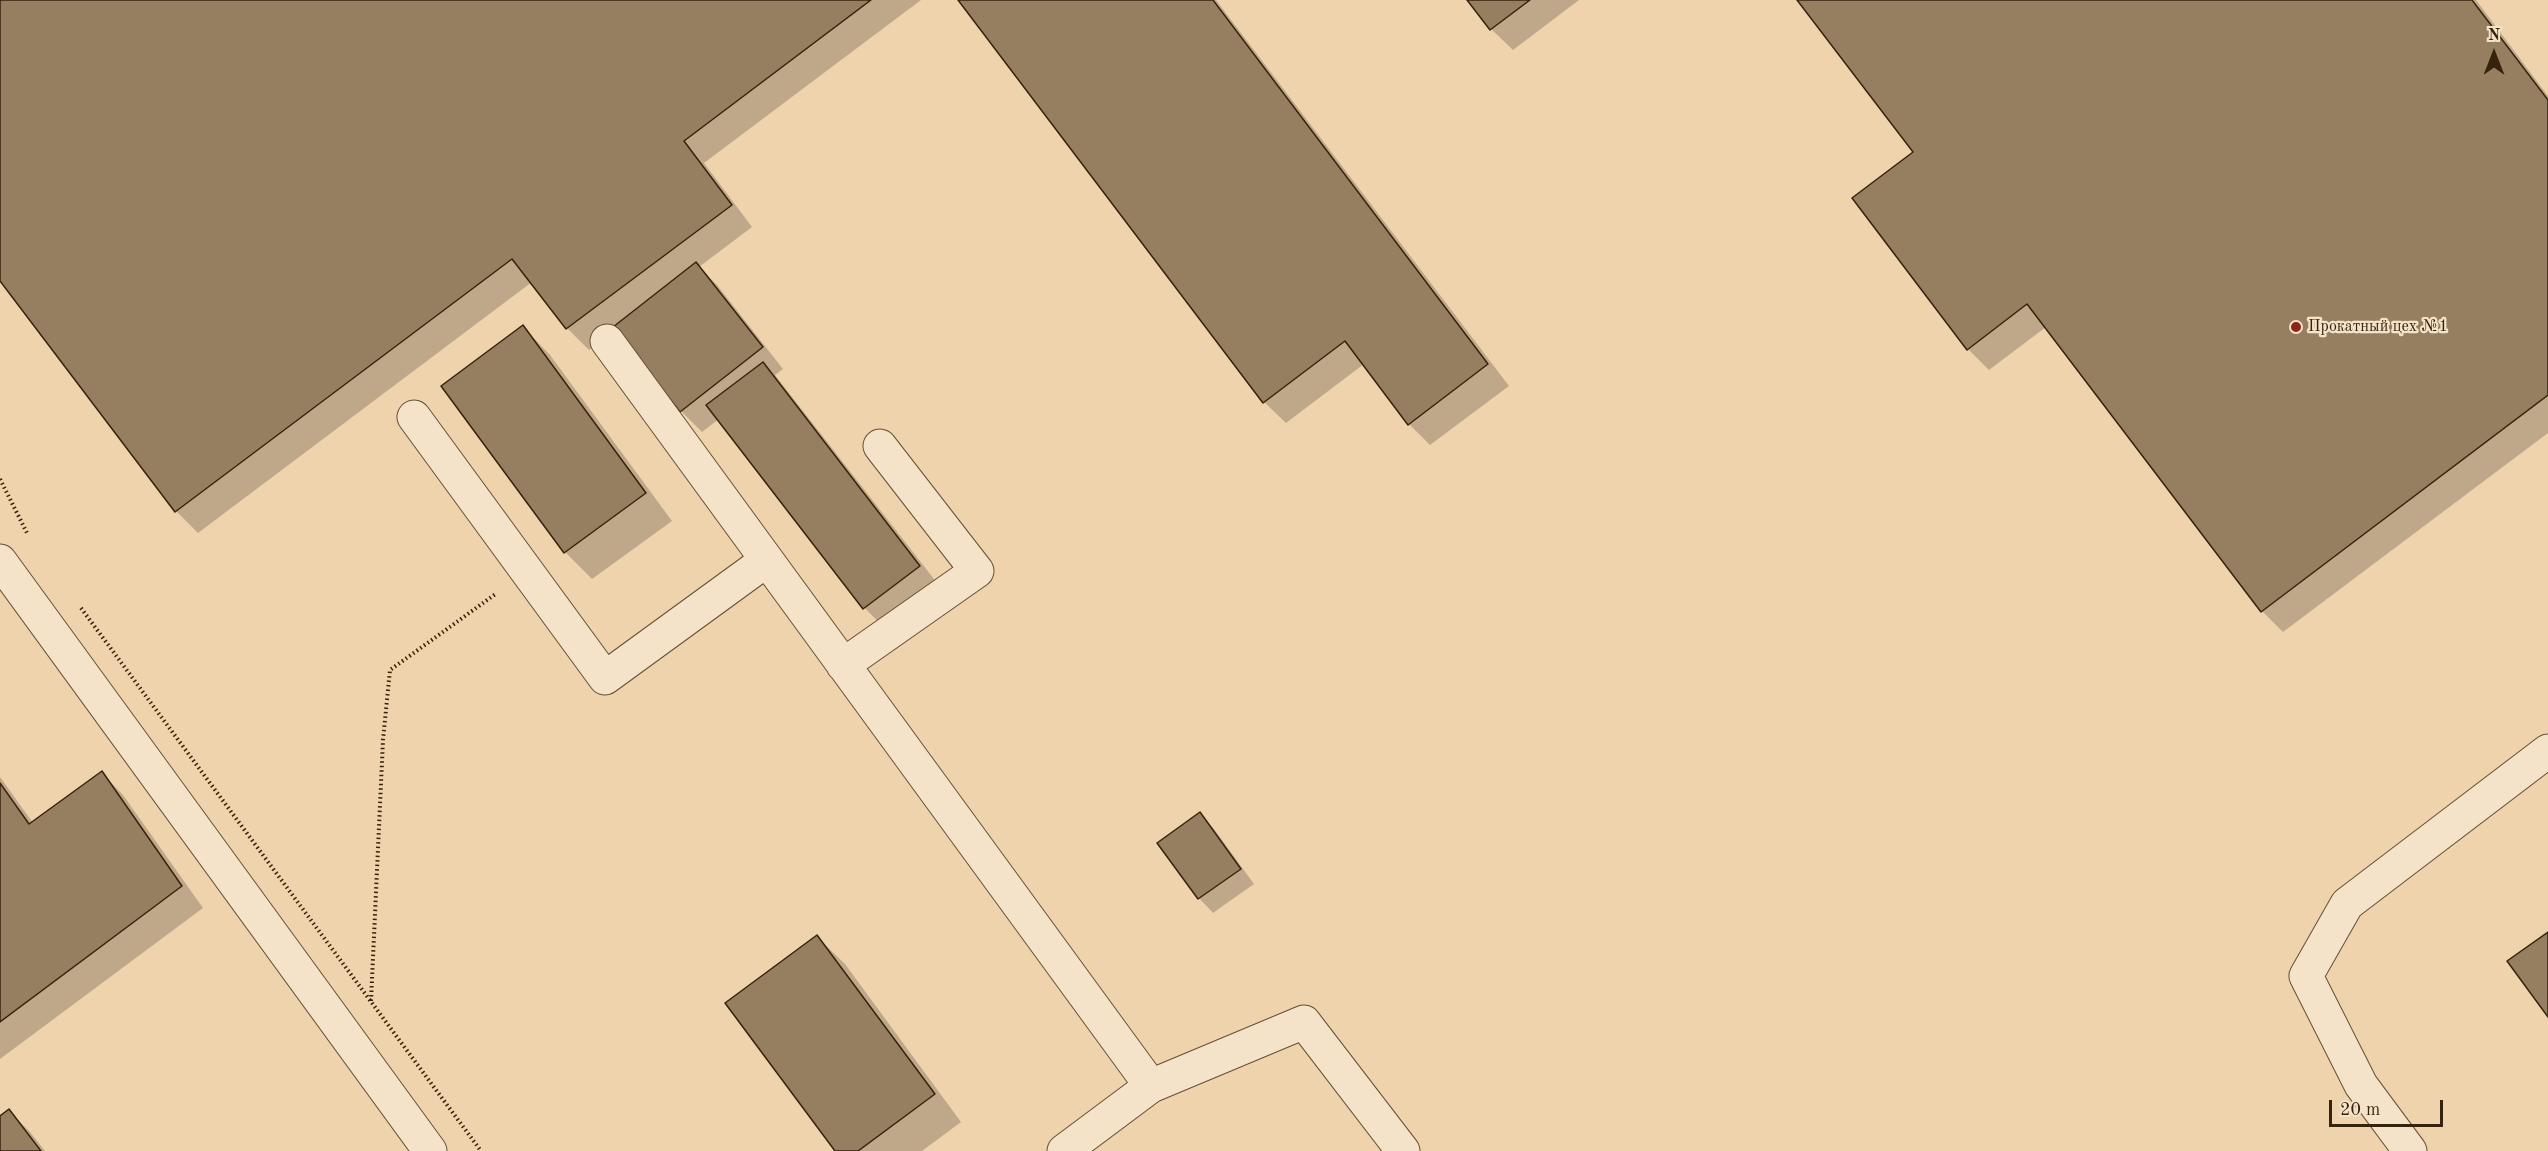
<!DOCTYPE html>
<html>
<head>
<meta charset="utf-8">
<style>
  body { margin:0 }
  #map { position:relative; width:2548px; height:1151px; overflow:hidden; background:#eed3ac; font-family:"Old Standard TT",serif }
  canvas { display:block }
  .north { position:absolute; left:2464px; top:24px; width:60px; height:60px; -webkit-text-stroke:4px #f4e2c9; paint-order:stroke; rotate:0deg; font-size:16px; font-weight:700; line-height:24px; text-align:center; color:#36230d }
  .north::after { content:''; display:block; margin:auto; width:21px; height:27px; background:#36230d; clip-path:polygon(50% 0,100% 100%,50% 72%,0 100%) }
  .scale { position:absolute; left:2329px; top:1100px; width:114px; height:27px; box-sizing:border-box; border:3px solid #36230d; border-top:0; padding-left:8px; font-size:18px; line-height:21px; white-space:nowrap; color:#36230d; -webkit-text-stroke:4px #f4e2c9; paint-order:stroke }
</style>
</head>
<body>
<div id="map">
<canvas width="2548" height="1151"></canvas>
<div class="north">N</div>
<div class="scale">20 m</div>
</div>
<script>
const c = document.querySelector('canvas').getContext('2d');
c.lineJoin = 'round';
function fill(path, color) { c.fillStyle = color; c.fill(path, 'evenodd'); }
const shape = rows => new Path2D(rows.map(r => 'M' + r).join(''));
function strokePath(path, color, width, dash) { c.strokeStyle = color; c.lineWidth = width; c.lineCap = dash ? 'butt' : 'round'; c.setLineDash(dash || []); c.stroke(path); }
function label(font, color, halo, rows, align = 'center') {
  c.font = font + ' "Old Standard TT",serif'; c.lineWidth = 4.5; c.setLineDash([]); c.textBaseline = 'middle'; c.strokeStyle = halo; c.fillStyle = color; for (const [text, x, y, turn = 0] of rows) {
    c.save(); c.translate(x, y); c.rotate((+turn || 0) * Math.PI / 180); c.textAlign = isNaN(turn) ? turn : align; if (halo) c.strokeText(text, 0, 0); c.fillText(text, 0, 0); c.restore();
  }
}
fill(shape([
  [0,0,921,0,704,163,752,227,699,267,717,285,783,369,775,375,941,588,886,630,865,608,719,419,702,432,681,411,616,329,589,350,567,328,532,282,198,533,176,511,0,279],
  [960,0,1216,0,1509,386,1430,445,1409,424,1364,364,1286,423,1264,402],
  [1469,0,1579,0,1513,50,1491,29],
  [1799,0,2476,0,2548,96,2548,433,2283,632,2262,611,2046,327,1989,370,1968,349,1915,152],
  [523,327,550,355,672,521,592,579,565,552],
  [102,773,123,795,203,908,0,1059,0,777,33,823],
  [1200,814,1214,829,1254,884,1213,913,1199,898],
  [817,937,845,964,961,1122,922,1151,836,1151],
  [9,1111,30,1132,45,1151,0,1151,0,1118]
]), '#0003');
const building = shape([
  [0,0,871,0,684,141,732,205,566,329,512,259,175,512,0,281,0,0],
  [958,0,1213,0,1488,364,1408,425,1345,341,1263,403,958,0],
  [1467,0,1530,0,1490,30,1467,0],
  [1797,0,2472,0,2548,100,2548,395,2261,612,2027,304,1967,350,1852,198,1913,152,1797,0],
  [696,262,763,347,680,412,613,327,696,262],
  [523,325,646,493,564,553,441,386,523,325],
  [763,362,920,566,863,609,706,405,763,362],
  [102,771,182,886,0,1022,0,783,29,824,102,771],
  [1200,812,1241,869,1198,899,1157,843,1200,812],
  [2548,932,2548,1017,2507,961,2548,932],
  [817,935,935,1094,858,1151,835,1151,725,1003,817,935],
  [9,1109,41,1151,0,1151,0,1116,9,1109]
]);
fill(building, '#967f60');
strokePath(building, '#36230d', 1.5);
const minor = shape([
  [607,341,1151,1086,1064,1151],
  [414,417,605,678,767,560],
  [0,561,430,1151],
  [843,665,977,571,880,446],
  [1151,1086,1304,1022,1403,1151],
  [2410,1151,2361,1085,2306,976,2347,904,2548,751]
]);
strokePath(minor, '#644f35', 35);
strokePath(shape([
  [0,479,28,535],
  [81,608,481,1151],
  [371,1001,383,740,390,670,497,593]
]), '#36230d', 4, [1.5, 3]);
strokePath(minor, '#f4e2c9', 33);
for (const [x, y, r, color] of [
  [2296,327,6,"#8f2418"]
]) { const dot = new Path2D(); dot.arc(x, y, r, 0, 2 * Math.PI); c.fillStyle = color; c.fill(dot); strokePath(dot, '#f4e2c9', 2); }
label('16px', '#36230d', '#f4e2c9', [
  ["Прокатный цех №1",2308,327]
], 'left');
</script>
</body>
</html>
